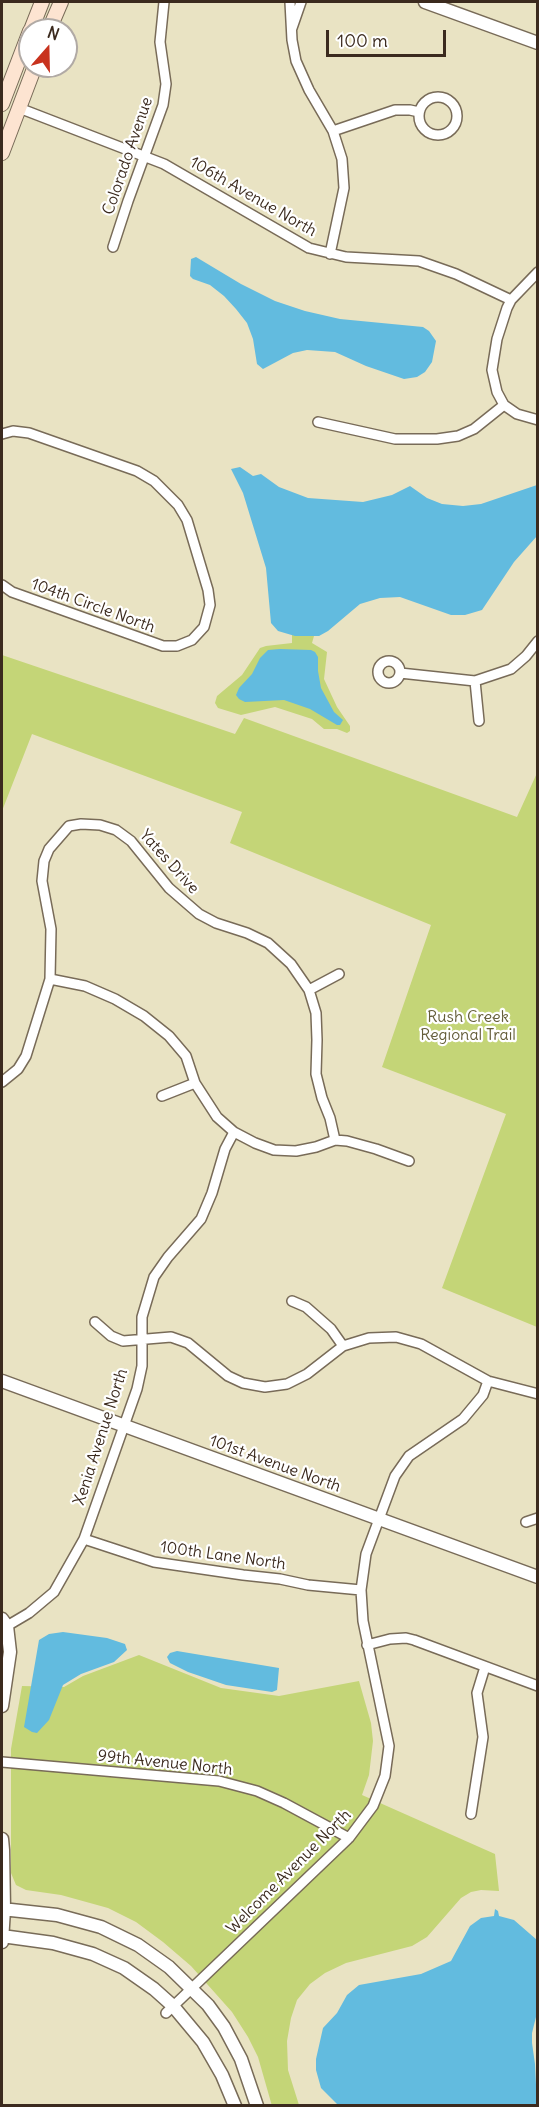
<!DOCTYPE html>
<html>
<head>
<meta charset="utf-8">
<style>
  body { margin:0 }
  #map { position:relative; width:539px; height:2107px; overflow:hidden; background:#e9e3c3; font-family:Delius,sans-serif }
  canvas { display:block }
  .frame { position:absolute; inset:0; border:3px solid #3b2a1e; pointer-events:none }
  .north { position:absolute; left:18px; top:18px; width:60px; height:60px; box-sizing:border-box; background:#fff; border:2px solid #b1aaa5; border-radius:50%; rotate:20deg; font-size:16px; font-weight:700; line-height:24px; text-align:center; color:#3b2a1e }
  .north::after { content:''; display:block; margin:auto; width:21px; height:27px; background:#c8321e; clip-path:polygon(50% 0,100% 100%,50% 72%,0 100%) }
  .scale { position:absolute; left:326px; top:30px; width:120px; height:27px; box-sizing:border-box; border:3px solid #3b2a1e; border-top:0; padding-left:8px; font-size:18px; line-height:21px; white-space:nowrap; color:#3b2a1e; -webkit-text-stroke:4px #fff; paint-order:stroke }
</style>
</head>
<body>
<div id="map">
<canvas width="539" height="2107"></canvas>
<div class="frame"></div>
<div class="north">N</div>
<div class="scale">100 m</div>
</div>
<script>
const c = document.querySelector('canvas').getContext('2d');
c.lineJoin = 'round';
function fill(path, color) { c.fillStyle = color; c.fill(path, 'evenodd'); }
const shape = rows => new Path2D(rows.map(r => 'M' + r).join(''));
function strokePath(path, color, width, dash) { c.strokeStyle = color; c.lineWidth = width; c.lineCap = dash ? 'butt' : 'round'; c.setLineDash(dash || []); c.stroke(path); }
function label(font, color, halo, rows, align = 'center') {
  c.font = font + ' Delius,sans-serif'; c.lineWidth = 4.5; c.setLineDash([]); c.textBaseline = 'middle'; c.strokeStyle = halo; c.fillStyle = color; for (const [text, x, y, turn = 0] of rows) {
    c.save(); c.translate(x, y); c.rotate((+turn || 0) * Math.PI / 180); c.textAlign = isNaN(turn) ? turn : align; if (halo) c.strokeText(text, 0, 0); c.fillText(text, 0, 0); c.restore();
  }
}
fill(shape([
  [292,635,314,636,312,643,327,652,324,679,337,707,350,726,350,731,347,733,337,729,324,729,312,719,275,707,241,715,218,708,215,703,217,696,242,675,260,648,266,646,292,643],
  [2,655,235,734,244,718,517,817,537,773,537,1327,442,1288,506,1114,382,1067,431,925,230,843,242,812,32,734,2,811],
  [139,1655,221,1688,279,1696,359,1681,371,1723,373,1741,369,1775,362,1795,495,1854,499,1891,481,1890,471,1892,461,1898,427,1937,412,1946,346,1963,325,1973,310,1984,297,2000,291,2018,287,2041,288,2070,299,2105,272,2106,258,2057,248,2037,232,2012,191,1966,163,1942,136,1922,108,1908,61,1895,26,1890,16,1885,11,1873,11,1749,22,1686,64,1687,83,1676]
]), '#c4d577');
fill(shape([
  [196,257,241,284,275,301,305,311,340,319,423,327,429,331,436,341,432,362,425,372,417,377,404,379,366,366,335,352,307,350,293,353,263,369,257,364,253,339,247,323,236,309,224,296,210,285,193,279,190,276,191,259],
  [240,467,253,476,261,474,279,487,308,498,363,502,392,495,410,486,427,498,442,504,463,506,481,504,537,485,537,536,514,562,482,610,465,615,451,615,400,597,380,598,360,604,328,631,319,636,295,636,278,631,271,623,266,568,243,493,231,469],
  [280,649,311,650,315,652,318,657,318,671,321,688,334,712,343,720,340,725,337,725,310,709,284,700,245,702,239,699,236,695,239,688,252,674,260,658,268,650],
  [63,1632,107,1638,125,1644,127,1650,114,1662,81,1674,63,1685,49,1720,37,1733,32,1732,24,1727,39,1640,49,1634],
  [177,1651,279,1668,277,1690,272,1692,226,1685,188,1672,170,1663,167,1657,170,1653],
  [495,1909,498,1911,499,1916,514,1920,537,1940,537,2013,532,2033,532,2043,535,2064,537,2105,338,2105,321,2088,316,2070,316,2059,323,2028,337,2013,347,1995,359,1985,421,1974,451,1961,470,1926,481,1918,494,1916]
]), '#62bbdf');
const minor = shape([
  [290,2,292,40,296,61,309,90,333,131,342,159,344,188,330,254],
  [292,28,301,2],
  '419 116a19 19 0 1 1 38 0a19 19 0 1 1-38 0Z',
  [19,108,164,164,309,248,346,257,419,261,456,274,511,300],
  [333,131,395,110,410,110,419,112],
  [113,247,128,201,163,105,166,84,160,42,164,2],
  [538,272,511,300,507,308,497,339,492,370,497,392,504,405,517,414,538,420],
  [318,422,395,439,437,439,458,436,474,429,504,405],
  [2,434,13,431,29,433,137,471,154,481,178,505,187,520,208,590,210,605,204,627,192,640,177,646,163,646,12,592,2,585],
  '378 672a11 11 0 1 1 22 0a11 11 0 1 1-22 0Z',
  [400,673,475,681,511,669,526,656,538,641],
  [475,681,479,721],
  [50,979,85,986,115,999,144,1016,169,1036,186,1056,195,1083,217,1117,234,1132,255,1143,274,1150,296,1151,316,1147,335,1140,347,1141,376,1149,409,1161],
  [309,990,339,974],
  [2,1082,18,1069,26,1056,50,979,51,929,42,881,44,861,49,849,69,826,81,824,100,825,116,830,131,841,169,888,199,914,216,923,247,933,268,943,291,964,309,990,316,1013,317,1040,316,1074,322,1098,330,1118,335,1140],
  [162,1096,195,1083],
  [292,1301,306,1307,331,1329,343,1346],
  [95,1322,111,1336,123,1341,171,1337,188,1343,228,1376,243,1383,265,1387,287,1384,307,1374,343,1346,369,1338,396,1337,421,1344,488,1381,538,1394],
  [526,1522,538,1518],
  [84,1539,154,1562,243,1575,280,1579,308,1585,361,1590],
  [7,1626,29,1613,54,1592,84,1539,137,1389,142,1366,142,1317,154,1277,168,1257,201,1219,212,1193,225,1149,234,1132],
  [367,1645,390,1639,406,1638,414,1640,538,1686],
  [2,1762,219,1781,257,1791,284,1803,349,1838],
  [471,1814,483,1737,477,1693,485,1667],
  [166,2013,349,1838,373,1806,385,1776,389,1746,363,1621,361,1590,366,1554,395,1476,409,1456,463,1419,483,1395,488,1381]
]);
const tertiary = shape([
  [425,2,538,43],
  [2,1381,538,1577],
  [2,1619,7,1626,10,1652,2,1706],
  [2,1839,3,1850,4,1909,2,1942],
  [2,1909,57,1915,101,1927,138,1945,169,1967,208,2005,224,2027,241,2059,257,2106],
  [2,1936,53,1943,93,1954,124,1968,154,1989,173,2006,203,2042,222,2075,235,2106]
]);
const secondary = shape([
  [31,30,42,2],
  [49,30,61,2],
  [2,104,30,31],
  [2,153,35,66]
]);
strokePath(minor, '#786b58', 12);
strokePath(tertiary, '#786b58', 15);
strokePath(secondary, '#786b58', 16);
strokePath(minor, '#fff', 9);
strokePath(tertiary, '#fff', 12);
strokePath(secondary, '#fde4d1', 14);
label('16px', '#3b2a1e', '#fff', [
  ["Colorado Avenue",128,156,-71],
  ["106th Avenue North",253,197,30],
  ["104th Circle North",93,606,20],
  ["Yates Drive",169,862,48],
  ["Xenia Avenue North",101,1437,-72],
  ["101st Avenue North",275,1464,20],
  ["100th Lane North",223,1556,8],
  ["99th Avenue North",165,1763,6],
  ["Welcome Avenue North",289,1872,-45]
]);
label('16px', '#645d39', '#fff', [
  ["Rush Creek",468,1017],
  ["Regional Trail",468,1035]
]);
</script>
</body>
</html>
